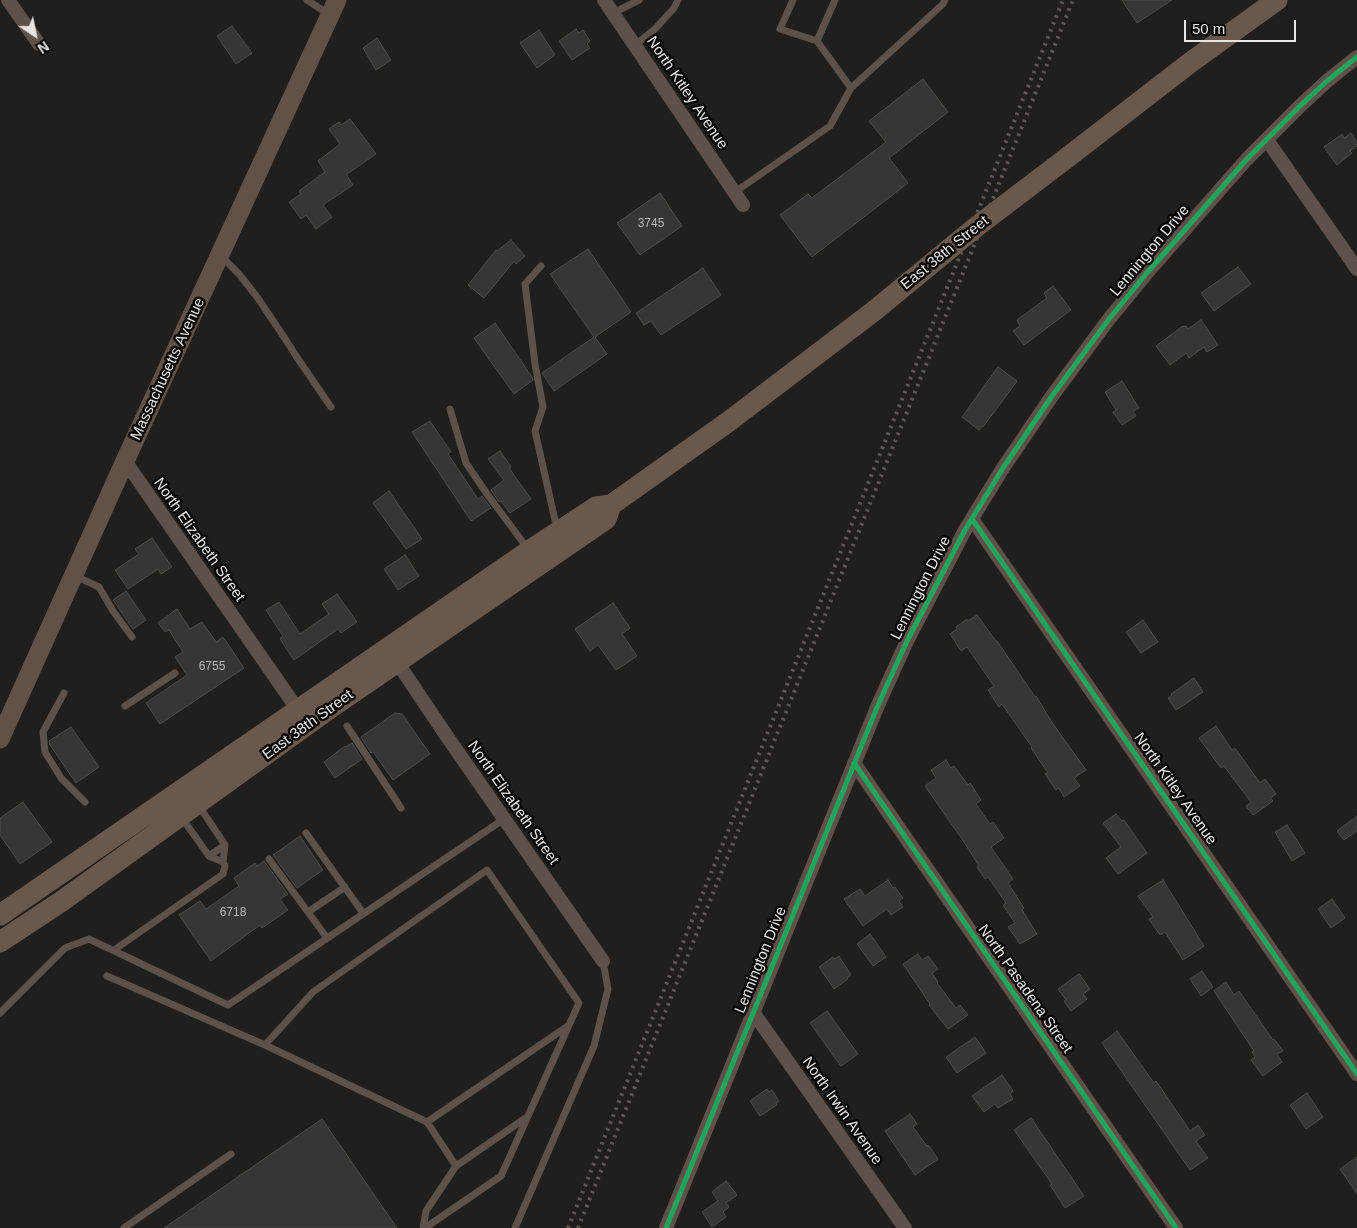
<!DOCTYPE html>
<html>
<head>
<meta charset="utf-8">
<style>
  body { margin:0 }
  #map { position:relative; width:1357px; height:1228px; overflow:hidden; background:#211f1c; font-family:Helvetica,sans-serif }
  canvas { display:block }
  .north { position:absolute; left:10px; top:10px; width:50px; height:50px; -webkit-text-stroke:4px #0a0907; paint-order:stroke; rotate:146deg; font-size:14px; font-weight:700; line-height:20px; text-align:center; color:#e8e6e3 }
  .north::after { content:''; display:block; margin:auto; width:18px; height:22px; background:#e8e6e3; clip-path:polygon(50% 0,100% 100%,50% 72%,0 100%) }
  .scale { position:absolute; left:1184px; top:20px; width:112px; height:22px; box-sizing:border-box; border:2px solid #e8e6e3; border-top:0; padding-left:6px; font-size:15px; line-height:18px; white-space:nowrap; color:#e8e6e3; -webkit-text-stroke:4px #0a0907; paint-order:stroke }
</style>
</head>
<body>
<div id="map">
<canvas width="1357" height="1228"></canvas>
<div class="north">N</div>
<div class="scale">50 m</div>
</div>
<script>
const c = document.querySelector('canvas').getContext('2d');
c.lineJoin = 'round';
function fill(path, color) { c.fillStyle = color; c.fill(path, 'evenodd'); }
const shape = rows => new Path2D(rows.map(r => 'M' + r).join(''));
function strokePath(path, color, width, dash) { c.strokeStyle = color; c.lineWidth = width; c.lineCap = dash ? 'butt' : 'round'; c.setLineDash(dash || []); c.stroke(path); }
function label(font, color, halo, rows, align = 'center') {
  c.font = font + ' Helvetica,sans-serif'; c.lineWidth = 5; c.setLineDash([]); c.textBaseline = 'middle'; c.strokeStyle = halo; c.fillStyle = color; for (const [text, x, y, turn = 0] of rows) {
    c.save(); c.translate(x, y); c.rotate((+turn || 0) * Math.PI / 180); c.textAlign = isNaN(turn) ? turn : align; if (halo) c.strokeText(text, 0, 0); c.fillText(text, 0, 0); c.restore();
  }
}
const building = shape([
  [1122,0,1172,0,1137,23,1122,0],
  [232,26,252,53,236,64,217,36,232,26],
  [576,29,579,33,583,30,590,41,587,44,590,48,572,60,559,41,576,29],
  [539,30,555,55,537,68,520,43,539,30],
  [377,38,391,60,376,70,363,48,377,38],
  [923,79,948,112,889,158,908,183,812,257,780,215,808,194,812,198,886,142,869,121,923,79],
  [350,119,376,154,347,174,347,176,353,185,323,205,332,217,316,229,306,215,301,219,289,202,301,194,299,191,325,172,318,161,340,144,329,129,339,122,341,125,350,119],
  [1351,133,1357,143,1357,146,1350,151,1352,153,1337,165,1324,147,1342,134,1344,138,1351,133],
  [660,193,682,226,640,255,617,223,660,193],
  [511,240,525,256,516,264,514,261,484,298,468,285,496,250,497,251,511,240],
  [588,249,631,312,595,337,607,354,554,391,542,373,594,337,550,274,588,249],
  [1238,267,1251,284,1214,311,1201,293,1238,267],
  [703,268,721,295,661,335,651,321,644,325,636,313,703,268],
  [1053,286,1071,310,1024,345,1013,331,1020,326,1017,320,1047,298,1044,293,1053,286],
  [1201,320,1218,345,1207,352,1204,347,1189,358,1186,353,1170,365,1156,346,1183,326,1184,327,1186,326,1188,329,1201,320],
  [495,323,532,377,533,380,514,394,474,338,495,323],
  [998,367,1017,381,983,427,982,426,979,430,962,417,998,367],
  [1122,381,1139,408,1133,411,1136,416,1122,425,1113,412,1116,410,1105,392,1122,381],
  [430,421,451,452,448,454,478,499,482,496,491,508,471,521,412,432,430,421],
  [500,451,511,467,509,468,531,499,510,513,501,501,499,502,491,490,504,480,488,459,500,451],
  [389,491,422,539,406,549,373,503,389,491],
  [152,538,172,567,161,574,158,569,128,589,115,570,139,554,135,549,152,538],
  [405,555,419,576,398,590,384,569,405,555],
  [126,591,146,620,133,629,113,600,126,591],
  [337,594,357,622,341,633,338,629,294,660,280,639,283,636,266,610,279,602,300,634,329,614,322,604,337,594],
  [613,603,630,628,622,634,637,656,616,670,598,645,590,651,575,629,613,603],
  [177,609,190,629,202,622,216,642,223,637,244,668,160,724,146,703,187,675,175,657,183,652,169,630,165,632,158,623,177,609],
  [977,615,996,641,997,641,1035,697,1036,696,1051,721,1086,770,1074,778,1080,786,1064,797,1059,788,1056,790,1045,774,1048,773,1031,748,1032,747,1002,704,999,707,988,690,994,686,967,647,961,651,950,634,957,629,956,627,967,619,968,621,977,615],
  [1143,620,1158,642,1141,653,1126,632,1143,620],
  [1194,678,1203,692,1176,710,1168,698,1172,695,1171,694,1194,678],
  [395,713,402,714,430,754,393,780,373,752,371,753,361,737,395,713],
  [1216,726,1232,750,1235,748,1260,783,1265,779,1276,794,1270,798,1273,801,1253,815,1246,806,1251,802,1224,766,1221,768,1199,738,1216,726],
  [71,727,99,767,76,783,50,745,49,741,71,727],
  [352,743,362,759,335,778,324,762,345,746,346,747,352,743],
  [946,760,951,768,954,766,968,785,970,783,981,800,976,804,990,824,993,822,1004,838,991,847,1013,879,1008,883,1024,908,1022,910,1037,934,1020,944,1008,927,1015,923,1003,905,1006,903,988,877,985,879,977,867,979,866,964,842,925,786,936,778,931,770,946,760],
  [23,802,52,842,20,864,0,835,0,818,23,802],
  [1116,814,1122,821,1124,820,1147,853,1118,874,1106,858,1121,847,1103,823,1116,814],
  [1357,816,1357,831,1344,840,1337,831,1357,816],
  [1287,825,1305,853,1292,861,1275,832,1287,825],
  [300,836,323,870,297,888,273,855,300,836],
  [264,861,288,894,280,899,288,910,262,928,260,925,211,961,179,915,200,901,206,909,239,886,234,878,255,863,257,866,264,861],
  [888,880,893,888,895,887,903,898,899,901,903,907,891,915,887,909,863,926,844,899,860,889,865,896,888,880],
  [1163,880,1204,946,1183,960,1165,932,1160,935,1149,919,1153,917,1138,896,1163,880],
  [1332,899,1345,918,1331,928,1318,909,1332,899],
  [870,934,886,957,873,966,857,944,870,934],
  [918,954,922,960,928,956,938,969,932,973,938,982,937,983,956,1008,960,1005,968,1015,948,1029,929,1005,930,1004,903,964,918,954],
  [839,956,851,975,847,978,848,979,834,989,819,967,833,957,835,959,839,956],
  [1202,971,1213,987,1201,996,1190,979,1202,971],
  [1079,974,1090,989,1083,994,1087,999,1071,1011,1064,1001,1066,1000,1058,989,1079,974],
  [1226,982,1234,995,1239,991,1273,1040,1274,1039,1283,1051,1277,1054,1282,1062,1263,1076,1251,1060,1255,1057,1252,1052,1254,1051,1214,991,1226,982],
  [827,1011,858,1054,841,1066,810,1023,827,1011],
  [1117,1031,1154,1083,1156,1081,1190,1131,1198,1125,1205,1135,1196,1141,1208,1158,1190,1170,1102,1043,1117,1031],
  [975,1037,986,1053,957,1073,946,1057,975,1037],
  [1002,1075,1013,1091,1010,1094,1013,1099,998,1108,995,1104,984,1112,972,1096,1002,1075],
  [767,1089,769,1092,772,1090,779,1101,776,1103,777,1105,760,1116,750,1101,767,1089],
  [1307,1093,1323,1117,1306,1129,1290,1105,1307,1093],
  [910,1114,917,1124,913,1127,927,1146,928,1145,938,1159,915,1175,885,1131,910,1114],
  [1031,1118,1084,1196,1065,1208,1050,1185,1052,1184,1014,1130,1031,1118],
  [322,1119,397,1228,164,1228,322,1119],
  [1357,1157,1357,1194,1340,1169,1357,1157],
  [726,1181,737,1195,726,1203,729,1207,723,1212,726,1217,712,1227,702,1212,718,1201,712,1192,726,1181]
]);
fill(building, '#373635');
strokePath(building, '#4f4d4c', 1);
strokePath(shape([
  [307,0,330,15],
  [793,0,780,29,817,41],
  [835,0,817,41,851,88],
  [613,13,639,0],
  [635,45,655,29,674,8,678,0],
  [735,192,830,126,851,88,943,4,945,0],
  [220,255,239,274,257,297,284,337,296,356,331,407],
  [541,266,525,284,535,364,543,407,535,431,555,520,560,529],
  [450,409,466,463,487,494,528,549],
  [75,576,99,587,113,611,132,637],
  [64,693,43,732,45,752,61,778,85,802],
  [125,706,175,673],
  [347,726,401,808],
  [182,818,209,856,225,845,199,806],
  [306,833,363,913],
  [209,856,223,862,225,845],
  [269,859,327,938],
  [308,912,345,887],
  [114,950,223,874,225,866,223,862],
  [107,976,265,1045,313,992,487,870,579,1003,501,1176,425,1228],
  [0,1013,65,948,89,939,228,1005,504,819],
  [265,1045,427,1122],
  [456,1166,527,1117],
  [124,1228,231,1154],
  [423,1228,426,1211,456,1166,427,1122,568,1026],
  [515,1228,594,1046,608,989,603,961]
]), '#5e5149', 7);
strokePath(shape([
  [8,0,39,44],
  [604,0,743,205],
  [1267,140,1357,269],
  [125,461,298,710],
  [972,519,1357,1074],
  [397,662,448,738,603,961],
  [854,763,1176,1228],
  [753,1012,905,1228],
  [666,1228,878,705,907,641,965,530,1003,468,1052,396,1109,319,1146,274,1246,160,1301,105,1327,81,1357,57]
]), '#5e5149', 14);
strokePath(shape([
  [0,739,125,461,337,0]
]), '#625147', 19);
strokePath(shape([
  [1068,157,1191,62,1277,0],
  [0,915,529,551,596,507,611,505,728,422,874,311],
  [0,942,62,901,333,706,606,519,611,505]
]), '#6b584c', 21);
strokePath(shape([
  [568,1228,1063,0],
  [578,1228,1073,0]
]), '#5f5752', 4, [2.5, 5]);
strokePath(shape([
  [874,311,976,227,1068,157]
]), '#6b584c', 21);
strokePath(shape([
  [972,519,1357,1074],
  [854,763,1176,1228],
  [666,1228,878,705,907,641,965,530,1003,468,1052,396,1109,319,1146,274,1246,160,1301,105,1327,81,1357,57]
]), '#20a55d', 5);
label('12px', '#bcbab8', null, [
  ["3745",651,224],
  ["6755",212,667],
  ["6718",233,913]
]);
label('15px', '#e8e6e3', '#0a0907', [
  ["North Kitley Avenue",687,93,56],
  ["Lennington Drive",1150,251,-50],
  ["East 38th Street",945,253,-39],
  ["Massachusetts Avenue",168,369,-65],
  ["North Elizabeth Street",199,540,55],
  ["Lennington Drive",921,588,-63],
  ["East 38th Street",308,725,-36],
  ["North Kitley Avenue",1175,789,55],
  ["North Elizabeth Street",513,803,55],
  ["Lennington Drive",761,960,-68],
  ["North Pasadena Street",1025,989,55],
  ["North Irwin Avenue",842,1111,55]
]);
</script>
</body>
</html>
